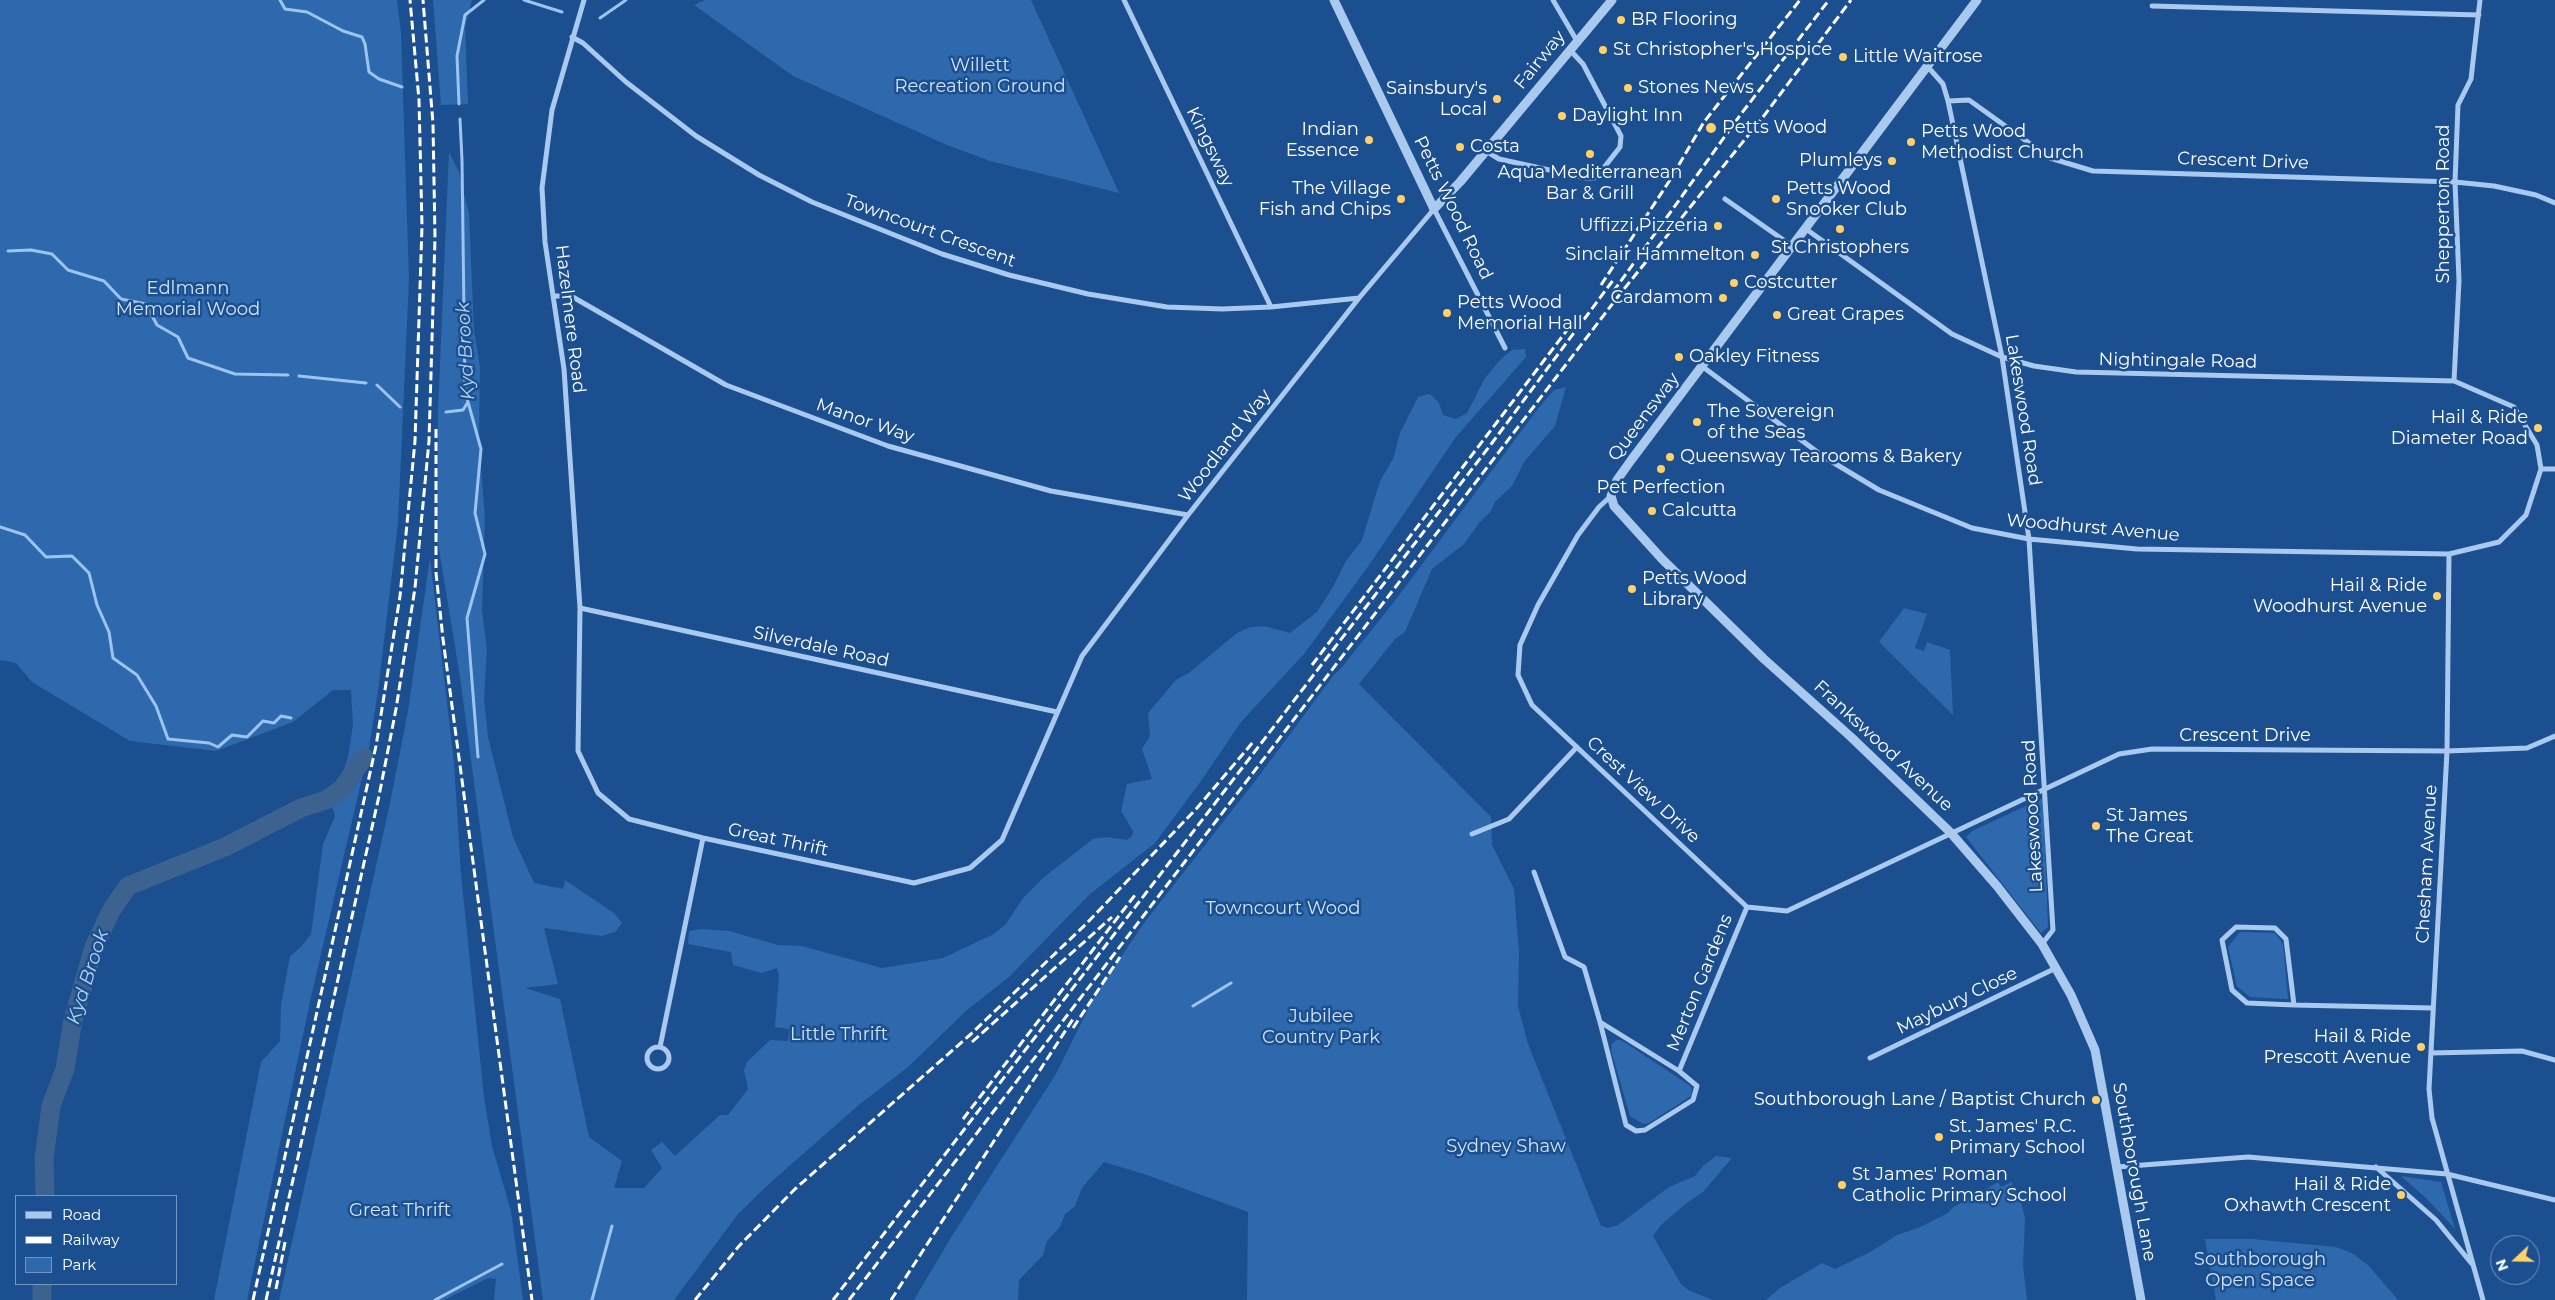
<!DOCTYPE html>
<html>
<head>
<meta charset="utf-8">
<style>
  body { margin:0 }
  #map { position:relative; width:2555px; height:1300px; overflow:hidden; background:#1b4f8f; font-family:Montserrat,sans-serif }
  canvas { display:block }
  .legend { position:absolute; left:15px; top:1195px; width:162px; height:90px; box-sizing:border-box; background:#1b4f8f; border:1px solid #7695bc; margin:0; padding:6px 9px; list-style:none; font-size:15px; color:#fff }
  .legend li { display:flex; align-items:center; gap:10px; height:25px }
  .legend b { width:25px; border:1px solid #7695bc }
  .north { position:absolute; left:2490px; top:1235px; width:50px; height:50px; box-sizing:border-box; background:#1b4f8f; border:1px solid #7695bc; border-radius:50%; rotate:249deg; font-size:14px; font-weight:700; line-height:20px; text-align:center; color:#fff }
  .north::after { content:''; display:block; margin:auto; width:18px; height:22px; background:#ffd166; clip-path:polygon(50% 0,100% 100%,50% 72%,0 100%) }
</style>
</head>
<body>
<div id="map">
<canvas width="2555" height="1300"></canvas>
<ul class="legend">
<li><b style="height:6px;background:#a9c9ee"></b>Road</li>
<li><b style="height:6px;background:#fff"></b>Railway</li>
<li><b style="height:14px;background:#2e69ad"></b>Park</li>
</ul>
<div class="north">N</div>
</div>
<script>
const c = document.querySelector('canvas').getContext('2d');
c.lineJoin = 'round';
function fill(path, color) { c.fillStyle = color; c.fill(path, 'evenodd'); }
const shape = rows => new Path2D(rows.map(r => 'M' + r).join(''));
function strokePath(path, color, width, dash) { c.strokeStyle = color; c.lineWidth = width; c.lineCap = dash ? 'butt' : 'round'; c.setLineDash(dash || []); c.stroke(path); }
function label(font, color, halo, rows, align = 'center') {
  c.font = font + ' Montserrat,sans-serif'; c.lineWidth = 5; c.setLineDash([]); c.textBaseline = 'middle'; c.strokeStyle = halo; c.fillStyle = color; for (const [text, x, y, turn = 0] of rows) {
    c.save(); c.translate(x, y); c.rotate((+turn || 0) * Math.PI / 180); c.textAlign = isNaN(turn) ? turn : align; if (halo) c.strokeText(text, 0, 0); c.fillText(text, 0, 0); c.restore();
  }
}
fill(shape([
  [0,0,397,0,401,33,409,279,398,523,378,691,369,748,311,997,247,1300,214,1300,261,1062,280,1041,281,1005,290,956,301,947,311,934,323,844,335,816,332,806,348,757,353,725,351,690,333,690,293,722,216,751,130,741,32,682,16,663,0,660],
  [433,0,472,0,465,27,468,104,441,105],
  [705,0,1031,0,1119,193,990,161,947,145,793,76,694,5],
  [449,152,459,172,469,214,474,330,480,367,479,443,485,518,482,610,487,650,484,698,488,737,513,837,534,883,563,889,565,880,614,913,622,923,615,932,602,936,544,928,558,984,525,988,560,999,589,1137,622,1161,614,1188,644,1188,662,1168,651,1150,662,1142,675,1156,720,1115,728,1115,748,1089,744,1070,747,1062,770,1040,788,1041,789,1029,775,1027,779,976,777,968,762,973,733,965,731,952,688,944,689,931,701,929,729,931,778,945,802,946,882,968,943,958,994,934,1006,924,1023,898,1043,878,1093,839,1107,837,1127,840,1132,836,1133,831,1121,811,1127,784,1152,779,1142,749,1150,736,1148,713,1176,680,1190,672,1237,633,1250,627,1264,626,1290,633,1317,612,1333,587,1346,561,1362,540,1380,481,1393,459,1400,433,1418,397,1430,394,1439,403,1443,415,1456,419,1467,413,1485,378,1502,358,1512,350,1525,349,1526,357,1456,437,1367,568,1304,654,1241,722,1201,781,1155,843,1090,894,1009,977,967,1010,908,1067,860,1104,770,1183,738,1214,674,1300,543,1300,460,677,437,537,438,411],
  [1566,387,1555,426,1524,462,1512,486,1495,502,1491,511,1480,522,1464,544,1432,569,1405,632,1395,639,1359,684,1491,817,1492,845,1514,889,1519,953,1518,1006,1528,1044,1601,1226,1608,1228,1618,1225,1669,1187,1695,1176,1704,1165,1716,1156,1732,1158,1703,1192,1688,1202,1661,1225,1653,1236,1681,1284,1688,1290,1713,1300,1247,1300,1248,1212,1147,1175,1104,1162,1082,1188,1075,1206,1065,1214,1060,1227,1047,1241,1043,1255,1019,1280,1018,1300,914,1300,950,1239,1056,1074,1094,997,1144,923,1259,776,1333,676,1342,667,1394,602,1537,410,1554,390],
  [430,558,454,763,461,874,484,1097,492,1146,511,1211,523,1300,494,1300,496,1279,488,1278,444,1300,279,1300,389,808,408,711],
  [1904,608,1927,614,1915,648,1924,651,1927,642,1950,650,1953,715,1879,642],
  [2043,798,2048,927,2041,933,1966,837,1972,831],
  [2240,932,2275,933,2283,944,2288,999,2250,997,2237,986,2228,947],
  [1616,1040,1621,1040,1689,1085,1692,1088,1691,1096,1649,1123,1643,1124,1630,1116,1611,1050,1612,1044],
  [2401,1176,2441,1182,2455,1229,2427,1199],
  [1998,1182,2001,1187,2012,1182,2013,1190,2014,1188,2019,1195,2025,1218,2023,1266,2027,1300,1766,1300,1780,1288,1822,1263,1835,1269,1872,1251,1897,1235,1918,1228,1948,1213,1952,1208],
  [2205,1239,2252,1239,2336,1247,2352,1253,2369,1266,2398,1300,2216,1300]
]), '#2e69ad');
strokePath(shape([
  [280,0,285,9,307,12,343,31,362,37,365,44,369,72,379,79,402,87],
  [524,0,562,12],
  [600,18,626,0],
  [459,104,457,56,465,15,484,0],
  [460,119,462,160,465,391,481,449,475,513,485,554,467,618,478,757],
  [8,251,31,250,52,254,68,270,104,281,121,299,146,304,157,325,178,337,188,358,235,374,288,375],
  [299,376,366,383],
  [377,385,400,407],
  [446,412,463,410,468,402],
  [0,527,25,535,46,557,72,556,89,573,97,605,109,632,113,658,137,675,156,706,168,739,209,743,218,747,232,735,247,737,263,721,274,723,281,716,291,718],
  [347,770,354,771],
  [1193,1006,1231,983],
  [435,1300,502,1264],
  [592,1300,612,1226]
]), '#9cc4f0', 3);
strokePath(shape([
  [45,1196,44,1159,51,1106,65,1069,73,1020,94,947,111,911,128,886,225,847,301,808,326,800,342,789,364,757],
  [42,1284,42,1300]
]), '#3c6290', 19);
strokePath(shape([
  [584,0,552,110,542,188,545,242,564,369,580,608,578,751,598,793,629,819,703,838,914,883,970,868,1002,840,1082,656,1188,515,1359,298,1434,209,1505,348],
  [1124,0,1271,307],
  [1553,0,1577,41],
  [2152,6,2479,15],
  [572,37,583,43,626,82,696,136,759,175,812,202,942,254,1009,275,1088,294,1167,307,1222,309,1271,307,1359,298],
  [1928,67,1943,84,1948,101,2002,357,2029,539,2053,930,2042,944],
  [1948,101,1969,100,2050,158,2093,171,2455,182,2494,186,2536,195,2555,203],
  [1486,151,1499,159,1586,178,1594,178,1599,174,1620,147,1621,136,1583,64,1570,50],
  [1725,199,1792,246],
  [554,296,571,296,726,385,888,446,1051,491,1188,515],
  [1703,367,1824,457,1879,490,1972,528,2029,539,2137,549,2449,554,2499,542,2526,515,2541,469,2537,445,2514,407,2454,381,2076,372,2034,366,2002,357,1952,334,1806,229],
  [2454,381,2459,281,2455,182,2458,105,2471,79,2480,0],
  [2541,469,2555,469],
  [1611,496,1599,507,1578,535,1538,605,1520,645,1518,675,1532,705,1747,907,1787,911,2119,754,2152,749,2447,751,2527,748,2555,736],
  [2449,554,2447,751,2429,1089,2432,1118,2483,1300],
  [580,608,1057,712],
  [1472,834,1509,819,1577,747],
  [1534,872,1565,957,1584,967,1600,1022,1679,1071],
  [2294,1005,2286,939,2275,928,2236,927,2222,940,2232,990,2247,1003,2294,1005,2432,1008],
  [1600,1022,1626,1125,1636,1131,1645,1130,1693,1100,1697,1086,1679,1071,1747,907],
  '647 1058a11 11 0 1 1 22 0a11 11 0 1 1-22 0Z',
  [660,1047,703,838],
  [2431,1053,2522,1051,2555,1060],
  [1870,1058,2056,968],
  [2117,1167,2248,1157,2447,1174,2555,1200],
  [2376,1167,2436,1220,2472,1264]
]), '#a9c9ee', 5);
strokePath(shape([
  [1334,0,1434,209,1460,182,1612,0],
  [1977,0,1632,459,1617,480,1611,496,1614,506,1662,559,1764,659,1851,737,1950,832,1997,886,2042,944,2071,995,2095,1050,2141,1300]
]), '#a9c9ee', 9);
strokePath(shape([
  [1601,285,1670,180,1704,122,1800,0],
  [1613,292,1741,114,1829,0],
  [436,429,436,573,443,639,532,1300],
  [1312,665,1574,321],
  [1073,1028,1120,957],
  [972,1042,1112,917],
  [963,1119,1135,895],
  [276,1289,285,1242],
  [253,1300,376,746,400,596,415,441,422,226,419,100,410,0],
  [266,1300,379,796,396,709,415,588,429,441,435,238,433,124,423,0],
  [695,1300,739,1246,795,1189,971,1034,1086,924,1197,808,1254,741],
  [833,1300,1492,443,1614,279],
  [849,1300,1620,294,1763,117,1851,0],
  [891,1300,1073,1019]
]), '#fff', 3, [9, 4]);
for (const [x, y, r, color] of [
  [1621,20,5,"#ffd166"],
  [1603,50,5,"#ffd166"],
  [1843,57,5,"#ffd166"],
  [1628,88,5,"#ffd166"],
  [1497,99,5,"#ffd166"],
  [1562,116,5,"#ffd166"],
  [1711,128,6,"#ffd166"],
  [1369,140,5,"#ffd166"],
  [1911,142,5,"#ffd166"],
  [1460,147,5,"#ffd166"],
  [1590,154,5,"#ffd166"],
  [1892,161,5,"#ffd166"],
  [1401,199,5,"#ffd166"],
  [1776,199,5,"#ffd166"],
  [1718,226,5,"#ffd166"],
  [1840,229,5,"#ffd166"],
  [1755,255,5,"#ffd166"],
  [1734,283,5,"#ffd166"],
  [1723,298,5,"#ffd166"],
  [1447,313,5,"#ffd166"],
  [1777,315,5,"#ffd166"],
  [1679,357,5,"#ffd166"],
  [1697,422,5,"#ffd166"],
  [2538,428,5,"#ffd166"],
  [1670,457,5,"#ffd166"],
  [1661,469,5,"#ffd166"],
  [1652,511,5,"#ffd166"],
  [1632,589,5,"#ffd166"],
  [2437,596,5,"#ffd166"],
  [2096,826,5,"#ffd166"],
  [2421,1047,5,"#ffd166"],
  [2096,1100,5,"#ffd166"],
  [1939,1137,5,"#ffd166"],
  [1842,1185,5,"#ffd166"],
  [2401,1195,5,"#ffd166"]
]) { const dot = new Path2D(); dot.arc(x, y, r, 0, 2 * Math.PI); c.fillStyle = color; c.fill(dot); strokePath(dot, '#1b4f8f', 2); }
label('18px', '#fff', '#1b4f8f', [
  ["BR Flooring",1631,20],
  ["St Christopher's Hospice",1613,50],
  ["Little Waitrose",1853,57],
  ["Stones News",1638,88],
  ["Sainsbury's",1487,89,"right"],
  ["Local",1487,110,"right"],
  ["Daylight Inn",1572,116],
  ["Petts Wood",1722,128],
  ["Indian",1359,130,"right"],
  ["Essence",1359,151,"right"],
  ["Petts Wood",1921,132],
  ["Methodist Church",1921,153],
  ["Costa",1470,147],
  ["Plumleys",1882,161,"right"],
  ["Aqua Mediterranean",1590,173,"center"],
  ["Bar & Grill",1590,194,"center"],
  ["The Village",1391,189,"right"],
  ["Fish and Chips",1391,210,"right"],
  ["Petts Wood",1786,189],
  ["Snooker Club",1786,210],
  ["Uffizzi Pizzeria",1708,226,"right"],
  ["St Christophers",1840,248,"center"],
  ["Sinclair Hammelton",1745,255,"right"],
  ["Costcutter",1744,283],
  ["Cardamom",1713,298,"right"],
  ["Petts Wood",1457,303],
  ["Memorial Hall",1457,324],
  ["Great Grapes",1787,315],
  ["Oakley Fitness",1689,357],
  ["The Sovereign",1707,412],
  ["of the Seas",1707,433],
  ["Hail & Ride",2528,418,"right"],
  ["Diameter Road",2528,439,"right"],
  ["Queensway Tearooms & Bakery",1680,457],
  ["Pet Perfection",1661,488,"center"],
  ["Calcutta",1662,511],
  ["Petts Wood",1642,579],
  ["Library",1642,600],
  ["Hail & Ride",2427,586,"right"],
  ["Woodhurst Avenue",2427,607,"right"],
  ["St James",2106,816],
  ["The Great",2106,837],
  ["Hail & Ride",2411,1037,"right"],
  ["Prescott Avenue",2411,1058,"right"],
  ["Southborough Lane / Baptist Church",2086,1100,"right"],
  ["St. James' R.C.",1949,1127],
  ["Primary School",1949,1148],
  ["St James' Roman",1852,1175],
  ["Catholic Primary School",1852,1196],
  ["Hail & Ride",2391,1185,"right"],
  ["Oxhawth Crescent",2391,1206,"right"]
], 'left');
label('18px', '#fff', '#1b4f8f', [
  ["Fairway",1540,60,-51],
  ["Kingsway",1210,147,64],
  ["Crescent Drive",2243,161,2],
  ["Shepperton Road",2444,204,-90],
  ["Petts Wood Road",1453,208,64],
  ["Towncourt Crescent",930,231,20],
  ["Hazelmere Road",570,319,83],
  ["Nightingale Road",2178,361,1],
  ["Lakeswood Road",2023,410,81],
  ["Queensway",1644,417,-53],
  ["Manor Way",865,421,19],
  ["Woodland Way",1225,446,-52],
  ["Woodhurst Avenue",2093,528,5],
  ["Silverdale Road",821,647,12],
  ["Crescent Drive",2245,736],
  ["Frankswood Avenue",1883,746,43],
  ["Crest View Drive",1643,790,43],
  ["Lakeswood Road",2033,816,-93],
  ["Great Thrift",778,840,12],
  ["Chesham Avenue",2427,864,-87],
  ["Merton Gardens",1700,983,-68],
  ["Maybury Close",1957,1001,-26],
  ["Southborough Lane",2134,1172,80]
]);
label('18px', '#cfe3fa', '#1b4f8f', [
  ["Willett",980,66],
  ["Recreation Ground",980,87],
  ["Edlmann",188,289],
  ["Memorial Wood",188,310],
  ["Towncourt Wood",1283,909],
  ["Jubilee",1321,1017],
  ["Country Park",1321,1038],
  ["Little Thrift",839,1035],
  ["Sydney Shaw",1506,1147],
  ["Great Thrift",400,1211],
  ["Southborough",2260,1260],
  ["Open Space",2260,1281]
]);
label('italic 19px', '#b5d3f5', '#1b4f8f', [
  ["Kyd Brook",466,351,-93],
  ["Kyd Brook",88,977,-72]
]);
</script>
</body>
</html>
